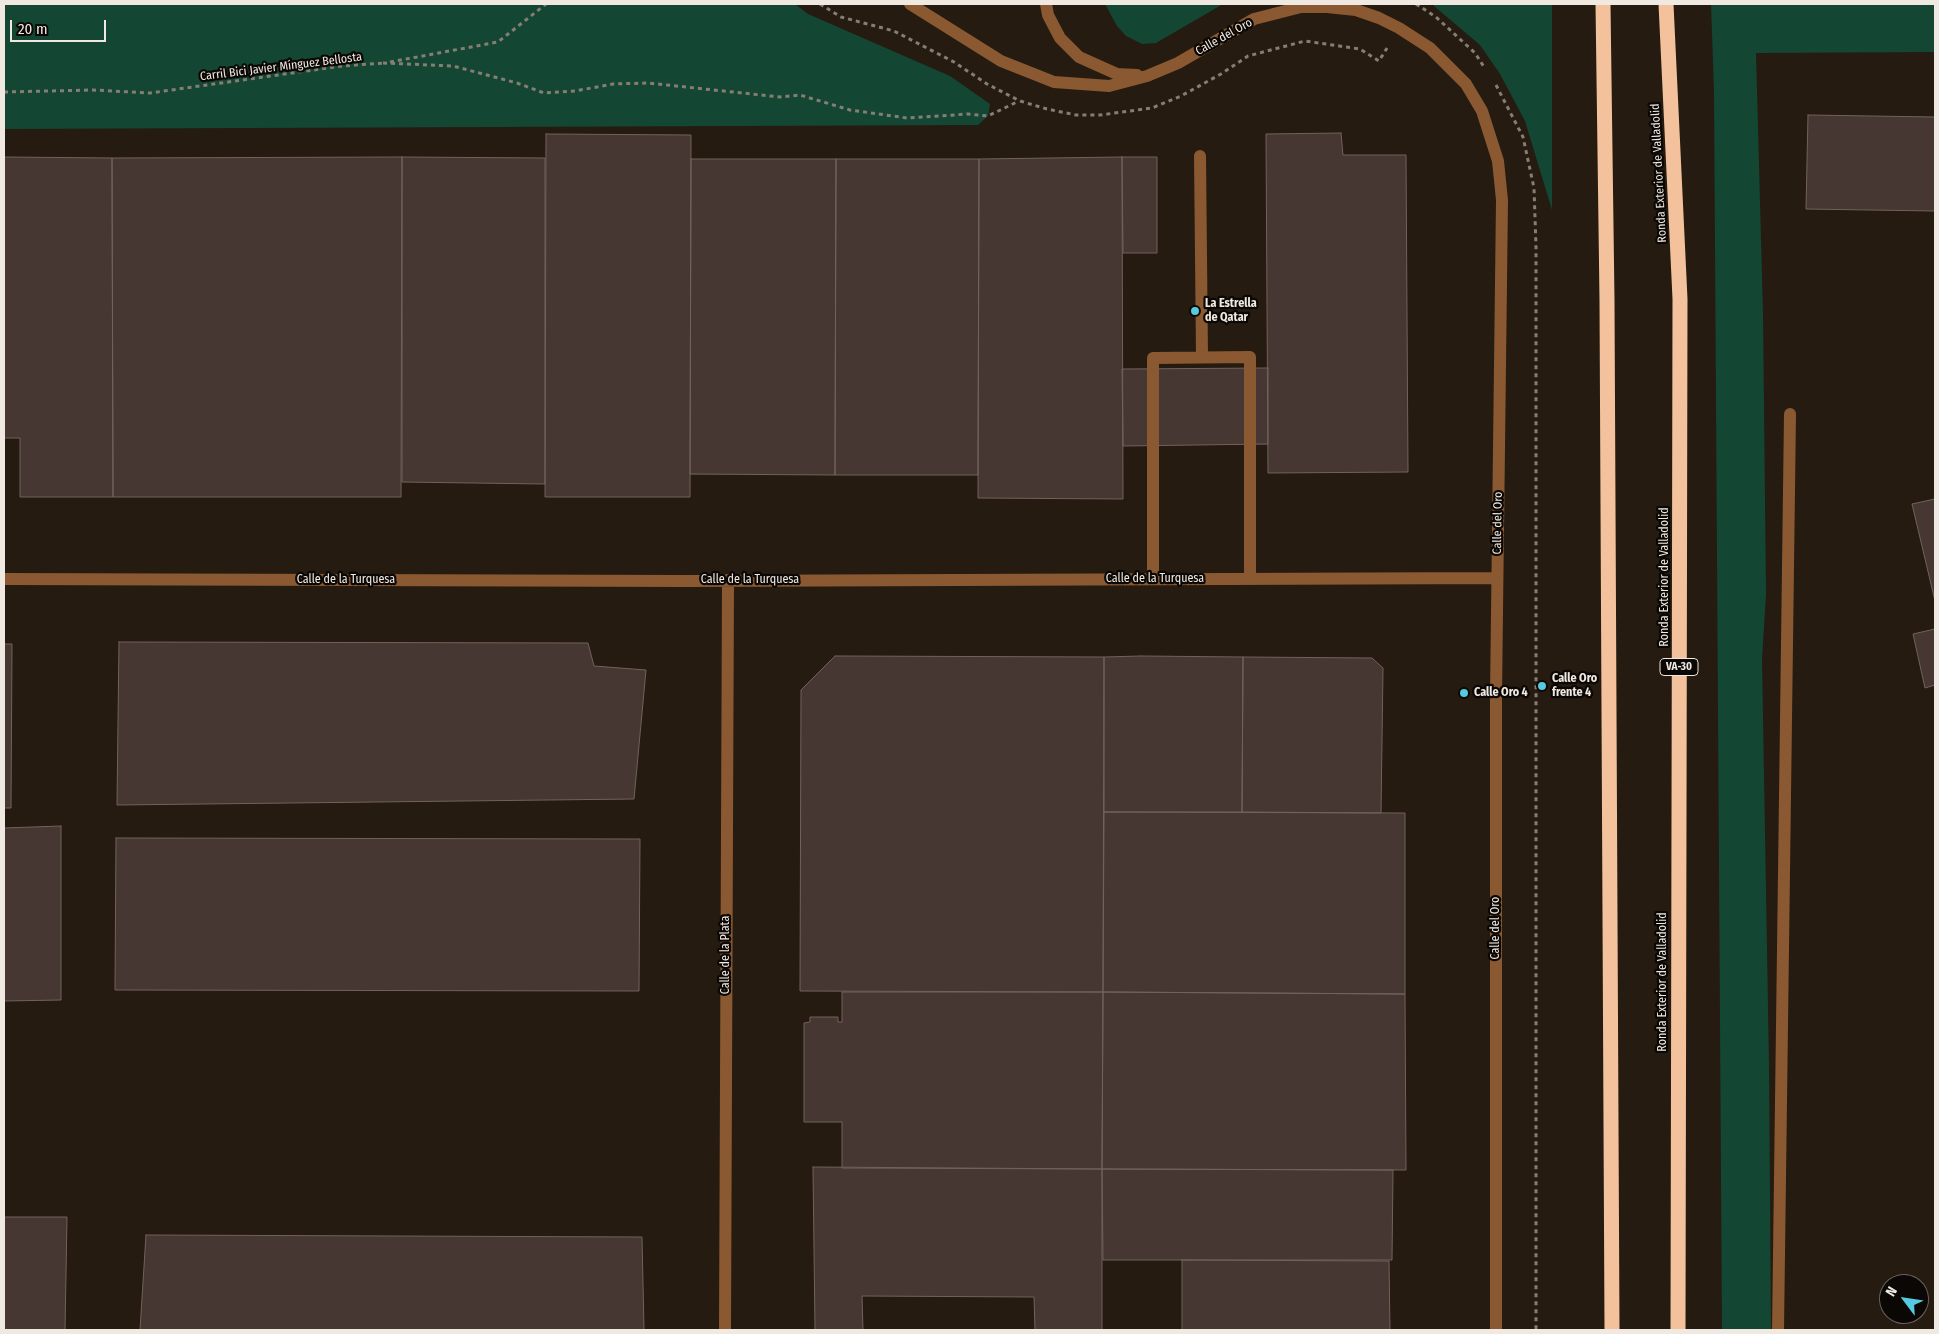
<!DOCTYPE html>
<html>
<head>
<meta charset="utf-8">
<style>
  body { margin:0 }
  #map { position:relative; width:1939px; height:1334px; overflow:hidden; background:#251b11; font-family:"Fira Sans Condensed",sans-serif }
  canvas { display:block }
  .frame { position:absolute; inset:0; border:5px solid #f0e9e2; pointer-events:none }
  .north { position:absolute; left:1879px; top:1274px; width:50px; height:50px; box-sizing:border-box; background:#0b0704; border:1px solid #67615d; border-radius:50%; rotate:301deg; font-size:14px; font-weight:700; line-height:20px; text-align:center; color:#f0e9e2 }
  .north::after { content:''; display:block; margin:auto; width:18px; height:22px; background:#55cae0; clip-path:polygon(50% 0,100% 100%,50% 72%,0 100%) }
  .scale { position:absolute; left:10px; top:20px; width:96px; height:22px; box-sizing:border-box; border:2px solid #f0e9e2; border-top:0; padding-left:6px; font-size:15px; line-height:18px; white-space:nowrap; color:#f0e9e2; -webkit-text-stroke:4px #0b0704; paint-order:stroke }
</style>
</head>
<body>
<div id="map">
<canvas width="1939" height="1334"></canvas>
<div class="frame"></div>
<div class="north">N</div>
<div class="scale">20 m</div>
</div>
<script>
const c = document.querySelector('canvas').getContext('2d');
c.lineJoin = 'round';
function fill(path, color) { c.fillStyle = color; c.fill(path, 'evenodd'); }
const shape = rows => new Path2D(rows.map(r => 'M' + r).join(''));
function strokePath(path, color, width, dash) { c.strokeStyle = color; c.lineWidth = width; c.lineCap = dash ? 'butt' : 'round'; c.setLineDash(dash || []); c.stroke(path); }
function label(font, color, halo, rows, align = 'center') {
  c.font = font + ' "Fira Sans Condensed",sans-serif'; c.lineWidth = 4.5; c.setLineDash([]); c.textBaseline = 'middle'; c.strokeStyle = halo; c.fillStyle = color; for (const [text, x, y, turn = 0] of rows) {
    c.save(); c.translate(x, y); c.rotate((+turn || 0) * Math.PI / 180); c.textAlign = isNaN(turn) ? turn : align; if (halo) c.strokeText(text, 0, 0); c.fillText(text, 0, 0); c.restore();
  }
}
fill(shape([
  [4,4,795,4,808,14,950,76,990,104,988,116,978,125,4,129],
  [1105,4,1223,4,1156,43,1142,44,1126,36,1117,26],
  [1435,4,1552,4,1552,210,1525,121,1500,74,1480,45,1434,6],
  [1711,4,1935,4,1935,52,1756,53,1763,314,1766,594,1762,659,1769,1065,1771,1330,1722,1330,1714,92]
]), '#134733');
const building = shape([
  [1808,115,1935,117,1935,211,1806,209,1808,115],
  [1341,133,1343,155,1406,155,1408,472,1268,473,1266,134,1341,133],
  [546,134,691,135,690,497,545,497,546,134],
  [4,157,112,158,113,497,20,497,20,438,4,438,4,157],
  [402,157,401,497,113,497,112,158,402,157],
  [402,157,545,158,545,484,402,482,402,157],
  [1122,157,1123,499,978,498,979,159,1122,157],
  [1122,157,1157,157,1157,253,1123,253,1122,157],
  [691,159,836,159,835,475,690,474,691,159],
  [836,159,979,159,978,475,835,475,836,159],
  [1268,368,1268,444,1123,446,1122,369,1268,368],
  [1935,499,1935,601,1912,504,1935,499],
  [1935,629,1935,685,1925,688,1913,634,1935,629],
  [119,642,588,643,594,666,646,670,634,799,117,805,119,642],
  [4,644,12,644,11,808,4,808,4,644],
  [835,656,1104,657,1103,992,800,991,801,690,835,656],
  [1141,656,1243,657,1242,812,1104,812,1104,657,1141,656],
  [1243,657,1372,658,1383,668,1381,813,1242,812,1243,657],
  [1104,812,1405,813,1405,994,1103,992,1104,812],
  [61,826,61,1000,4,1001,4,828,61,826],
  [116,838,640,839,639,991,115,990,116,838],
  [842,992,1103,992,1102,1169,842,1168,842,1122,804,1122,804,1023,810,1022,810,1017,838,1017,838,1022,842,1022,842,992],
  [1103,992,1405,994,1406,1170,1102,1169,1103,992],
  [813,1167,1102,1169,1102,1330,1035,1330,1034,1297,862,1296,863,1330,815,1330,813,1167],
  [1102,1169,1393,1170,1392,1260,1103,1260,1102,1169],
  [4,1217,67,1217,65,1330,4,1330,4,1217],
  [146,1235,642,1237,644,1330,140,1330,146,1235],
  [1182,1260,1389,1261,1390,1330,1182,1330,1182,1260]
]);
fill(building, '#463732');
strokePath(building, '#73625c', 1);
strokePath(shape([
  [820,4,841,17,894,31,954,62,987,84,1020,101,1047,109,1076,115,1100,115,1152,108,1181,96,1221,74,1248,56,1305,41,1360,49,1379,61,1387,48],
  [1416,4,1436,17,1475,53,1484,67],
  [390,62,498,42,546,4],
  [383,63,453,66,517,83,544,93,575,91,613,84,648,83,780,97,800,95,850,110,907,118,968,114,988,116,1019,101],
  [1496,85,1523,137,1534,188,1536,246,1536,1330],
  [4,92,93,90,150,93,342,66,384,63]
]), '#867e75', 3, [4, 4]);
strokePath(shape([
  [910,4,1001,61,1054,82,1109,86,1147,76,1178,63,1254,19,1301,7,1327,7,1356,10,1379,18,1399,28,1430,48,1466,84,1482,111,1498,161,1502,200,1496,695,1496,1330],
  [1046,4,1048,15,1060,38,1079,57,1117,74,1137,75],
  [1200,156,1202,357],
  [4,579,687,581,1497,578],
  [1153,579,1153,358,1250,357,1250,579],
  [725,1330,728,580],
  [1778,1330,1790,414]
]), '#8a5931', 12);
strokePath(shape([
  [1603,4,1607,300,1612,1330],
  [1666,4,1680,299,1678,1330]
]), '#f3c29d', 15);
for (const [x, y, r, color] of [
  [1195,311,5,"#55cae0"],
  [1542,686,5,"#55cae0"],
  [1464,693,5,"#55cae0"]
]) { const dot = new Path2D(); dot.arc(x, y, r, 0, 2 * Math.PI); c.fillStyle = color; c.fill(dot); strokePath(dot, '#0b0704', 2); }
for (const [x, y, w] of [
  [1679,667,38]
]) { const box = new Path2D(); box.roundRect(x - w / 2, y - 8.5, w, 17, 4); c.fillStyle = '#0b0704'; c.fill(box); strokePath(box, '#f0e9e2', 1); }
label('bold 11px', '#f0e9e2', null, [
  ["VA-30",1679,667]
]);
label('12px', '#f0e9e2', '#0b0704', [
  ["Calle del Oro",1224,37,-29],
  ["Carril Bici Javier Mínguez Bellosta",281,67,-7],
  ["Ronda Exterior de Valladolid",1659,173,-93],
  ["Calle del Oro",1498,523,-89],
  ["Ronda Exterior de Valladolid",1665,577,-90],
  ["Calle de la Turquesa",1155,579],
  ["Calle de la Turquesa",346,580],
  ["Calle de la Turquesa",750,580],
  ["Calle del Oro",1496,928,-90],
  ["Calle de la Plata",726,955,-90],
  ["Ronda Exterior de Valladolid",1663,982,-90]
]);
label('bold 12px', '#f0e9e2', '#0b0704', [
  ["La Estrella",1205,304],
  ["de Qatar",1205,318],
  ["Calle Oro",1552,679],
  ["frente 4",1552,693],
  ["Calle Oro 4",1474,693]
], 'left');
</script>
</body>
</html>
